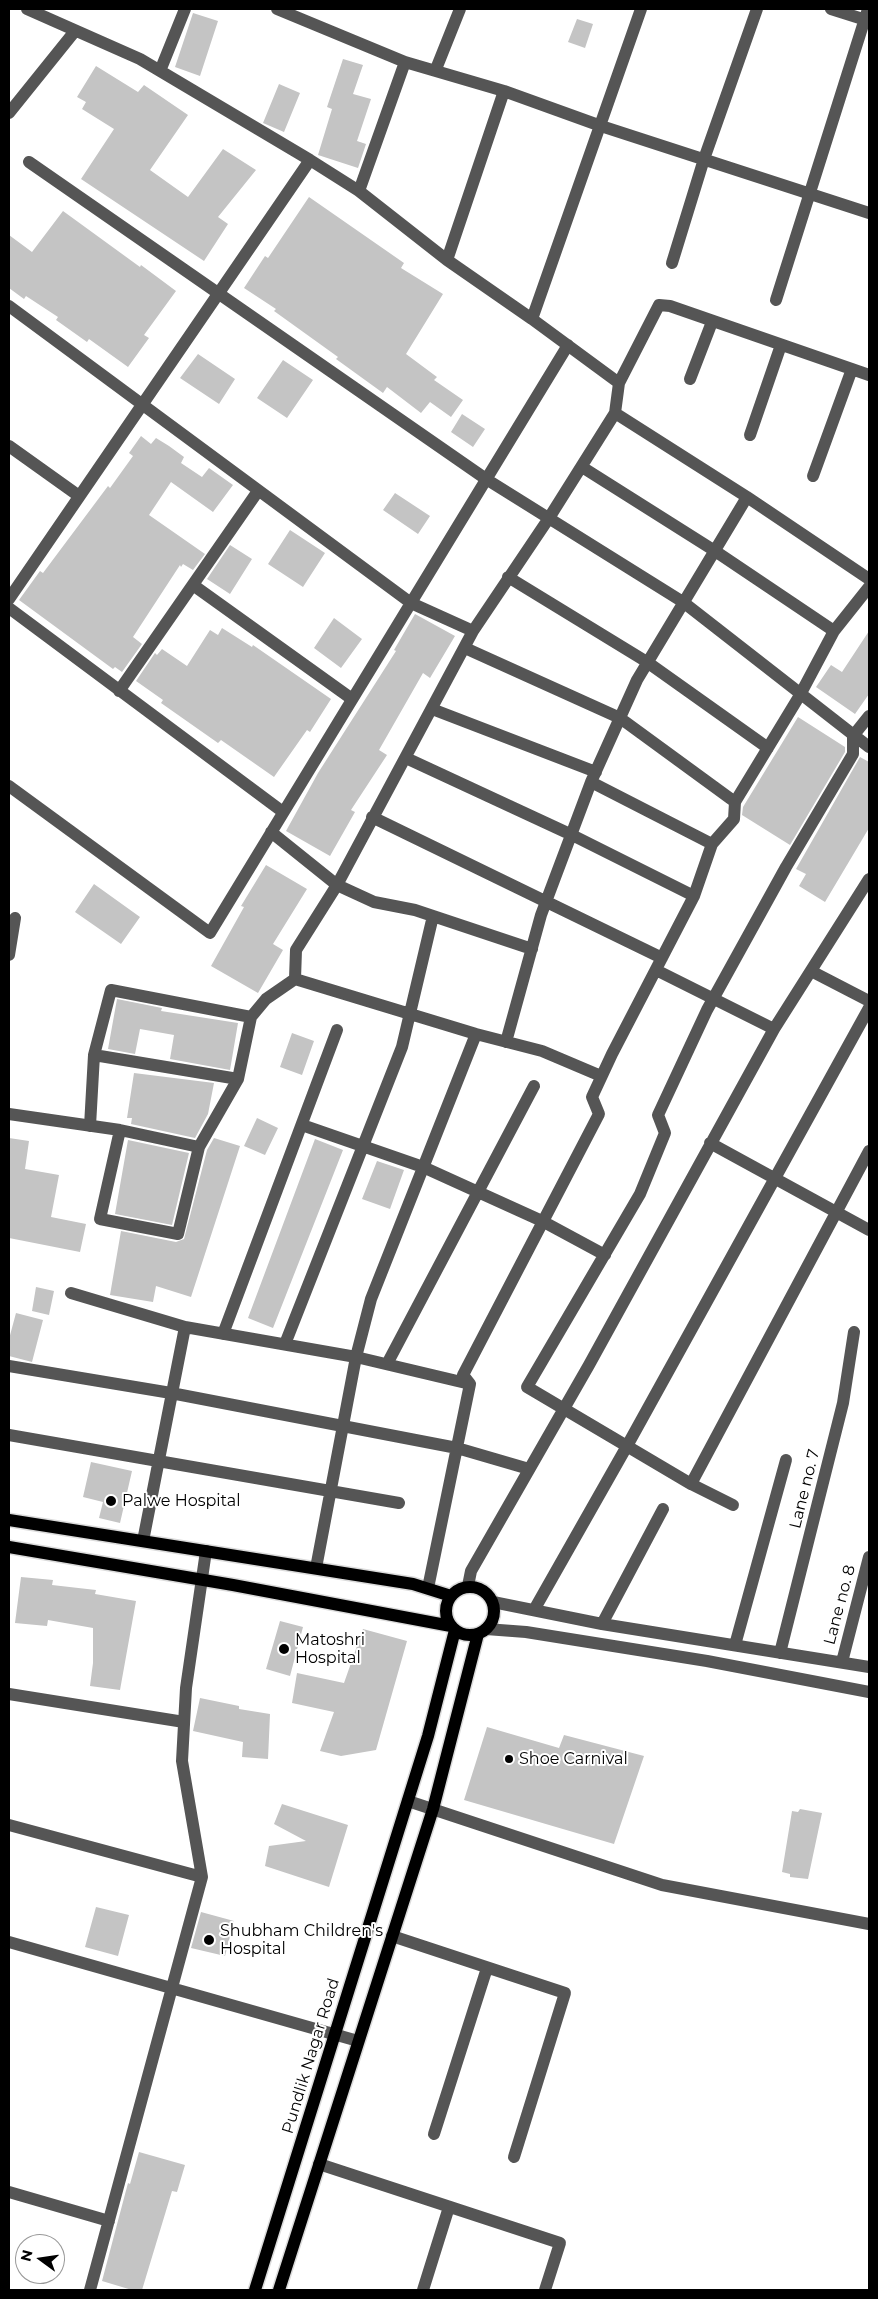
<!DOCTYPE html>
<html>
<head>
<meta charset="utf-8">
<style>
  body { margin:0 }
  #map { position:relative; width:878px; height:2299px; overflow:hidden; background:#fff; font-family:Montserrat,sans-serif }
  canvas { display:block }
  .frame { position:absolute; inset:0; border:10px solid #000; pointer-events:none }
  .north { position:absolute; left:15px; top:2234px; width:50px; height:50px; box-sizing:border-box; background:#fff; border:1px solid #999; border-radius:50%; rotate:284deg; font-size:14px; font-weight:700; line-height:20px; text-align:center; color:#000 }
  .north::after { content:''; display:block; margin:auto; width:18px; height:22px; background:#000; clip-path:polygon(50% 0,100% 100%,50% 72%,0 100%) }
</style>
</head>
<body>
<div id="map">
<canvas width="878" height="2299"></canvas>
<div class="frame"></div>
<div class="north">N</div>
</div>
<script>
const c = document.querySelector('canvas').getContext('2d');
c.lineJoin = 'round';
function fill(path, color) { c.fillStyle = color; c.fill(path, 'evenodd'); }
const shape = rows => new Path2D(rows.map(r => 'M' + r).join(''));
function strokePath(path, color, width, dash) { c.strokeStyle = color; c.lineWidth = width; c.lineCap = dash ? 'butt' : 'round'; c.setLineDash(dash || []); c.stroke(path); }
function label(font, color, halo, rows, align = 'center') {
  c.font = font + ' Montserrat,sans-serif'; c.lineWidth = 4; c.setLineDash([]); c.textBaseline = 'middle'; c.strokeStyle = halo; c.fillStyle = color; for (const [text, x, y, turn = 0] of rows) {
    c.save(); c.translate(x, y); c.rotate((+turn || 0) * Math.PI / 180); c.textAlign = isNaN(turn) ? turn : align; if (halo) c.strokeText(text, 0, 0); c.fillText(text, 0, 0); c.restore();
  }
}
fill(shape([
  [193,13,218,21,200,76,175,67],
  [577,19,593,24,585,48,568,42],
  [343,59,363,65,353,94,371,99,357,141,366,144,358,168,318,155,332,109,327,107],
  [96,66,138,92,144,85,188,115,150,170,188,197,223,149,256,170,218,217,228,224,204,261,81,179,114,129,82,109,86,102,77,97],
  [279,84,300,93,284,132,263,123],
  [309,197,404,263,401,268,443,294,406,354,437,377,434,380,463,400,451,417,430,402,421,413,387,387,383,393,336,359,338,357,274,311,276,309,244,288,265,256,268,258],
  [63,211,140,267,141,265,176,291,144,335,149,338,128,367,89,339,87,342,56,320,58,317,26,296,24,299,9,288,9,235,32,252],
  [198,354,235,379,219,404,180,378],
  [283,360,313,380,287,418,257,398],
  [462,414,485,429,473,447,451,432],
  [141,436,151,444,156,438,169,446,184,457,181,463,202,477,209,468,233,485,213,512,171,482,149,515,205,554,193,570,183,564,181,567,180,565,133,637,142,644,122,672,115,667,113,669,19,600,40,571,43,573,108,486,110,488,133,456,129,453],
  [395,493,430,516,418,534,383,510],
  [290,530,325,553,303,587,268,564],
  [230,545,252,559,230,594,207,579],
  [415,614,455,636,430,678,423,673,379,750,387,755,351,810,355,812,330,856,286,831,318,773,396,651,394,650],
  [334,618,362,639,341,668,314,648],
  [222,628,252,647,253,645,331,699,310,732,307,730,274,777,221,740,218,743,161,703,163,700,136,681,155,653,157,655,162,649,187,666,210,630,218,635],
  [869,631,869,694,855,714,816,687,831,665,842,672],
  [798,717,845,747,845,752,790,845,742,815,743,807],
  [860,757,869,762,869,828,825,902,799,886,806,874,796,869],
  [266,865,307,889,273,944,283,950,258,993,211,966,244,907,241,906],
  [94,884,140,917,121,944,75,912],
  [117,999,162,1008,161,1011,238,1023,230,1070,170,1059,174,1035,140,1029,135,1054,108,1049],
  [292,1033,314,1041,302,1075,280,1067],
  [134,1073,214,1083,208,1114,195,1138,131,1124,132,1118,127,1118],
  [257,1118,278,1128,265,1155,244,1146],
  [9,1138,29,1141,25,1169,59,1175,51,1217,86,1224,80,1252,9,1238],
  [214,1138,240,1146,191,1297,156,1286,153,1302,110,1295,121,1231,176,1242,184,1239,207,1150],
  [315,1139,343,1150,273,1328,248,1318],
  [128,1140,189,1153,172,1225,115,1214],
  [377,1161,404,1170,390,1209,362,1199],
  [36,1287,54,1291,49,1315,32,1311],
  [16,1313,43,1320,32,1362,9,1356,9,1339],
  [91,1462,132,1471,120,1523,99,1518,103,1502,83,1497],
  [21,1577,53,1580,52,1585,96,1590,95,1594,136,1601,120,1690,90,1686,93,1663,93,1628,48,1620,47,1626,15,1623],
  [280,1621,303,1627,290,1676,266,1669],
  [363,1629,407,1641,376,1750,341,1756,320,1751,334,1712,292,1703,297,1673,344,1683],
  [200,1698,239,1706,239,1709,270,1714,268,1759,242,1757,243,1742,193,1731],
  [487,1727,559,1748,564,1735,644,1756,614,1844,464,1800],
  [282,1804,348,1825,329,1887,265,1866,269,1846,306,1841,274,1824],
  [800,1809,822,1813,808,1879,790,1877,790,1874,782,1872,792,1811,798,1812],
  [96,1907,129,1915,118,1956,85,1947],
  [201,1912,234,1921,225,1956,191,1948],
  [139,2152,185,2165,177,2192,172,2191,142,2290,132,2290,102,2281,128,2183,130,2184]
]), '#c4c4c4');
const major = shape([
  [9,1520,413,1584,451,1596],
  [9,1547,233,1585,451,1626],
  '446 1611a24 24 0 1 1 48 0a24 24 0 1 1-48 0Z',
  [255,2290,428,1736,455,1630],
  [279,2290,433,1809,478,1634]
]);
strokePath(major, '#dbdbdb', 15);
strokePath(shape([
  [27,9,140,59,310,160,359,191,447,260,532,319,619,383],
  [277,9,405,62,504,91,601,126,869,213],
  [831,9,869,21],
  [436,69,460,9],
  [160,71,185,9],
  [9,113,75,31],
  [29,162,486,479,683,602,869,747],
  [359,191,405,62],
  [447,260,504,91],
  [672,263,704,159,757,9],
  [776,300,868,9],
  [9,306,411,603,473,631,337,885,296,950,295,979,476,1034,542,1051,601,1076],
  [532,319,641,9],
  [690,379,712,322],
  [615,413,747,497,869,579],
  [750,435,781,345],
  [9,446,79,496],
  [582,467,715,551,834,631],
  [813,476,852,369],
  [508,577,647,662,768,748],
  [193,585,352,699],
  [9,599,310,160],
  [9,608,283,812],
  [473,631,549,518,615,413,619,383,659,305,670,306,869,375],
  [465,648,620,718,735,802],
  [119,691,258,491],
  [432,709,596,772],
  [406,758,572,835,694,896],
  [591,782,712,844],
  [9,786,210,933,568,345],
  [372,817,662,958],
  [271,832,337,885,374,902,415,910,532,949],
  [9,955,15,918],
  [656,970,774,1029],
  [811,971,869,1001],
  [506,1042,541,915,591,782,637,680,747,497],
  [94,1055,238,1079],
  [9,1114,120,1130,199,1147],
  [302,1125,423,1167,542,1221,605,1255],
  [90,1126,94,1055,111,990,251,1017],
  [120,1130,100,1219,178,1234,199,1147,238,1079,251,1017,266,999,295,979],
  [710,1143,869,1230],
  [71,1293,185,1327,356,1357,470,1384],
  [223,1334,337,1030],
  [285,1344,402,1047,433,916],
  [387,1364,534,1086],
  [9,1366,171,1393,457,1448,529,1469],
  [9,1435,399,1503],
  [691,1484,527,1387,640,1194,665,1133,658,1115,707,1010,786,867,853,754,853,736,869,716],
  [733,1505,691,1484,869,1151],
  [143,1541,185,1327],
  [316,1568,356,1357,371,1299,476,1034],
  [468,1586,471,1571,589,1365,774,1029,869,879],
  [428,1588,470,1384,463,1375,599,1114,592,1097,612,1054,694,896,712,844,734,819,735,802,800,695,834,631,869,587],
  [493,1602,602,1624,869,1667],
  [534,1610,627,1446,869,1008],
  [602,1624,663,1509],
  [486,1629,526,1632,707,1661,869,1692],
  [735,1645,786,1460],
  [780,1653,843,1403,854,1332],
  [842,1662,869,1557],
  [9,1694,184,1722],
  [408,1801,662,1885,869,1924],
  [9,1825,202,1877],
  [392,1936,565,1993,514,2157],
  [9,1942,358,2041],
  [434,2134,487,1968],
  [319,2164,560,2243,545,2290],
  [9,2192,109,2221],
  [90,2290,202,1877,182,1761,186,1688,206,1551],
  [423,2290,449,2207]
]), '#555', 12);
strokePath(major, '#000', 12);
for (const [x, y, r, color] of [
  [111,1501,6,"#000"],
  [284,1649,6,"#000"],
  [509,1759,5,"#000"],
  [209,1940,6,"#000"]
]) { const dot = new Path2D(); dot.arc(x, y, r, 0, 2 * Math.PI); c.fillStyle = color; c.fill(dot); strokePath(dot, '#fff', 2); }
label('16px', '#000', '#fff', [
  ["Lane no. 7",805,1489,-76],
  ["Lane no. 8",840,1605,-75],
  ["Pundlik Nagar Road",311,2056,-73]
]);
label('16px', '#000', '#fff', [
  ["Palwe Hospital",122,1501],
  ["Matoshri",295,1640],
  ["Hospital",295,1658],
  ["Shoe Carnival",519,1759],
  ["Shubham Children's",220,1931],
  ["Hospital",220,1949]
], 'left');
</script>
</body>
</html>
